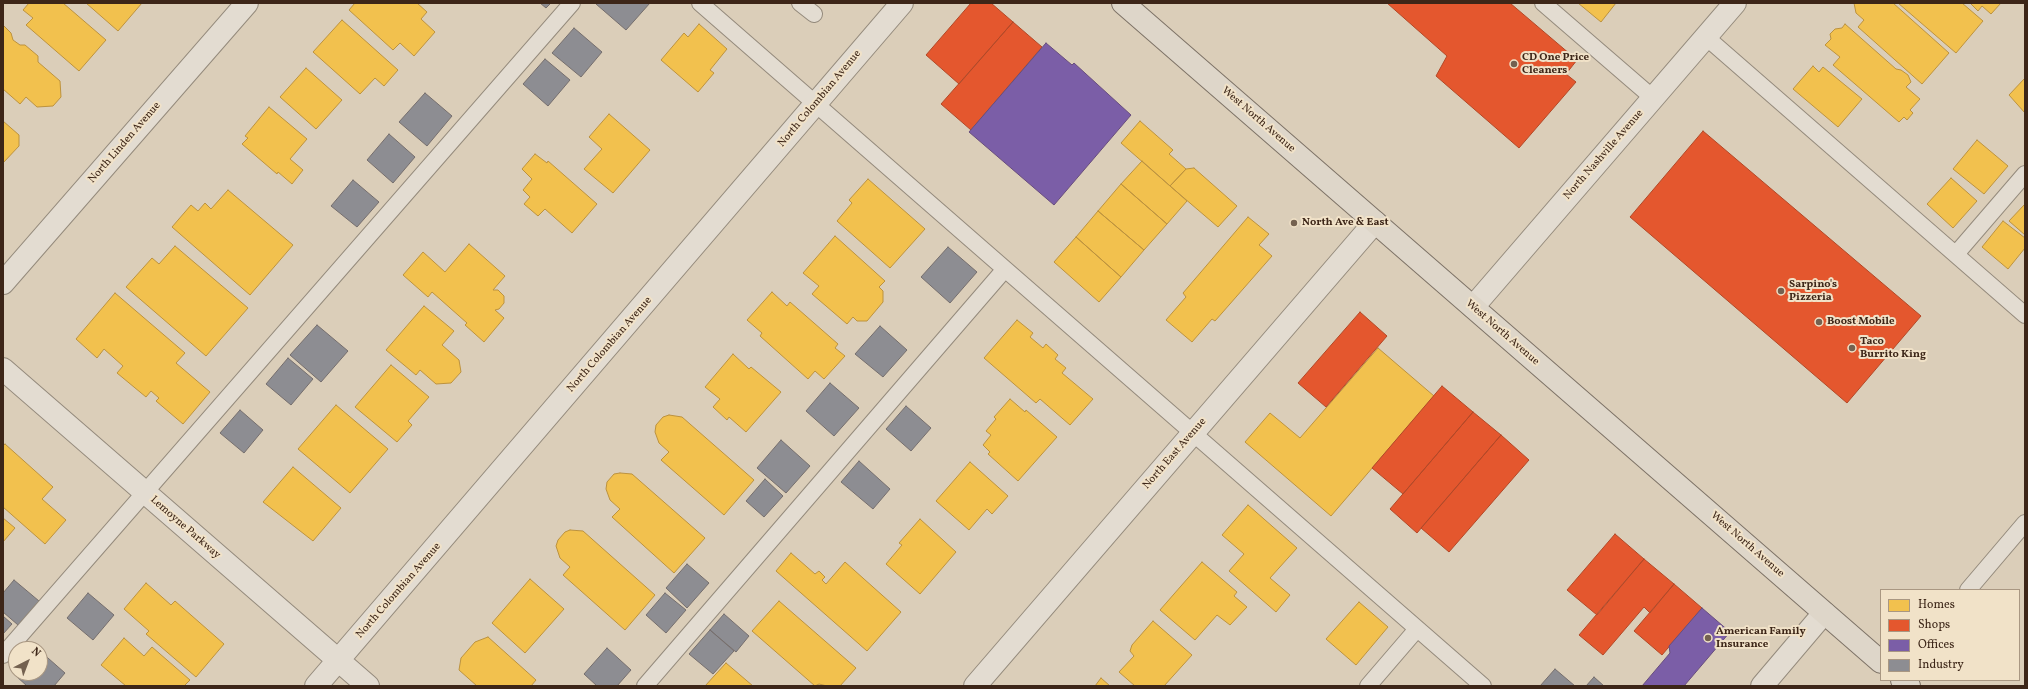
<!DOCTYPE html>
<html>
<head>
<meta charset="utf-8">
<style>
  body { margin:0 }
  #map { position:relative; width:2028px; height:689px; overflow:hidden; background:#dbceb9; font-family:Vollkorn,serif }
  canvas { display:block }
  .frame { position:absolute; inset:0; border:4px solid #3d2618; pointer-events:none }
  .legend { position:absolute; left:1880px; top:589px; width:140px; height:92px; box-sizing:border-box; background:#f1e2c8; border:1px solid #a99782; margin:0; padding:5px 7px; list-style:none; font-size:12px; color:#3d2618 }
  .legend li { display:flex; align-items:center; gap:8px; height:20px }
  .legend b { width:20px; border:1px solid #a99782 }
  .north { position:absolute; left:8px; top:641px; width:40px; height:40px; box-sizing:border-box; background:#f1e2c8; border:1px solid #a99782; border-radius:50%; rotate:42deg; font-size:11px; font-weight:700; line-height:16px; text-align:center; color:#3d2618 }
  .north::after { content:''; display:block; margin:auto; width:14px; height:18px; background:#746150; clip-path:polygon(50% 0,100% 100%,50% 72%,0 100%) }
</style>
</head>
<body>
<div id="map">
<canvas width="2028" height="689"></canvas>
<div class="frame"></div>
<ul class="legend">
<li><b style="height:11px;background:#f2c14e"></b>Homes</li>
<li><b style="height:11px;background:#e4572e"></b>Shops</li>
<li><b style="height:11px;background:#7b5ea7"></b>Offices</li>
<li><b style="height:11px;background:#8d8d92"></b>Industry</li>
</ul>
<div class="north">N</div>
</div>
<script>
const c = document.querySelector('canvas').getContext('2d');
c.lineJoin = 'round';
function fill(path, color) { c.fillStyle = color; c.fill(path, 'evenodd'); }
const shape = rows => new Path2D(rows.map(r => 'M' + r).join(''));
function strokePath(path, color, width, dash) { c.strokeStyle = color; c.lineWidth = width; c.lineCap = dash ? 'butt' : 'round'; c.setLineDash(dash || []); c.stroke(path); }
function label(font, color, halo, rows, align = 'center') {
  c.font = font + ' Vollkorn,serif'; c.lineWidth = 4; c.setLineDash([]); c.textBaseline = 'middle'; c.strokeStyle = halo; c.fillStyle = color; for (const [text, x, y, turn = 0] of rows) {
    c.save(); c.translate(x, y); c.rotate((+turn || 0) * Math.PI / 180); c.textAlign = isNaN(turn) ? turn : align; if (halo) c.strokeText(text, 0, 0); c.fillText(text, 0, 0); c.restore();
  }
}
const homes = shape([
  [29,3,63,3,106,40,79,71,26,25,33,18,23,10,29,3],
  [86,3,142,3,118,31,86,3],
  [355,3,417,3,427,12,421,19,435,32,414,56,400,43,393,50,349,10,355,3],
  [1578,3,1616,3,1601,22,1578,3],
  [1854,3,1893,3,1949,53,1922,84,1858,27,1864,20,1856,13,1854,3],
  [1898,3,1962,3,1983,21,1956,53,1898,3],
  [1970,3,2001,3,1991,14,1982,6,1978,11,1970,3],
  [342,20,398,70,384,86,375,78,360,94,313,52,342,20],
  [699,24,727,49,710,70,714,73,698,92,661,60,684,33,688,37,699,24],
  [1845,24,1896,69,1901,70,1908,75,1911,82,1906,87,1920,99,1910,110,1913,113,1907,120,1904,117,1899,122,1833,65,1840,57,1825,45,1831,39,1830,34,1835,29,1842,28,1845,24],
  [3,25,11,33,13,40,20,45,25,45,38,56,38,62,60,81,61,97,53,106,37,107,26,97,20,104,3,89,3,25],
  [1813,66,1819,72,1823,67,1862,99,1838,127,1793,89,1813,66],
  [306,68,342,100,316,129,280,97,306,68],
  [2025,78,2025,113,2009,95,2025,78],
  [269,107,307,139,290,159,303,170,292,184,278,172,277,174,242,144,248,138,245,136,269,107],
  [609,114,650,150,613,193,584,169,602,149,589,137,609,114],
  [3,121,19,135,19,146,3,163,3,121],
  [1140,121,1173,150,1169,154,1186,169,1170,186,1121,143,1140,121],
  [1977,140,2008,166,1984,194,1953,169,1977,140],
  [535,154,547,163,548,161,597,204,572,233,545,209,538,216,524,204,530,197,523,190,532,179,522,169,535,154],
  [1142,161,1187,201,1167,224,1121,184,1142,161],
  [1194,168,1237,206,1218,227,1170,186,1186,169,1194,168],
  [1951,178,1977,201,1953,228,1927,204,1951,178],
  [868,179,925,229,890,268,837,221,852,203,849,200,868,179],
  [1121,184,1167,224,1144,250,1098,211,1121,184],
  [228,190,293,245,250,295,172,227,191,205,198,211,205,203,211,209,228,190],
  [2025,204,2025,235,2009,221,2025,204],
  [1098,211,1144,250,1121,277,1076,237,1098,211],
  [1248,217,1269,234,1259,245,1272,256,1215,321,1212,319,1192,342,1166,320,1186,297,1183,293,1248,217],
  [2003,221,2025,238,2025,248,2008,269,1982,247,2003,221],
  [835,236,885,281,879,287,883,291,883,302,867,321,857,321,853,317,847,324,812,294,819,286,803,273,835,236],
  [1076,237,1121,277,1099,302,1054,262,1076,237],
  [469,244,505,276,493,290,498,290,504,296,504,303,499,309,495,310,504,318,484,342,465,325,467,323,432,292,428,297,403,275,423,252,445,272,469,244],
  [175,246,248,308,206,356,126,287,152,258,159,264,175,246],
  [772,292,787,306,790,302,838,344,835,348,845,356,824,379,815,371,808,379,760,336,762,333,747,320,772,292],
  [115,293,185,353,176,363,210,392,183,424,156,401,159,398,151,391,146,397,117,373,123,366,104,349,97,358,76,339,115,293],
  [424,306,454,331,442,345,459,360,461,372,451,383,436,384,420,370,416,375,386,350,424,306],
  [1017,320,1033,333,1030,337,1043,348,1046,344,1058,355,1055,359,1066,368,1062,373,1093,399,1070,425,1040,399,1036,403,984,358,1017,320],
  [1378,348,1434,396,1331,516,1245,442,1270,413,1300,438,1378,348],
  [733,354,749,369,751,367,781,392,746,432,729,417,727,420,713,407,720,399,705,387,733,354],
  [391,365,429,397,408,421,412,425,397,442,355,407,391,365],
  [1010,399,1025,412,1026,410,1057,437,1018,481,988,454,990,452,983,445,991,435,986,431,996,419,994,417,1010,399],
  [336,405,388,449,350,493,298,449,336,405],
  [669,415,682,417,754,480,724,515,661,460,669,452,659,443,655,432,656,425,663,417,669,415],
  [5,444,53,487,42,499,66,520,45,544,3,507,3,446,5,444],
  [970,462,1008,496,992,514,987,509,969,530,936,501,970,462],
  [293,467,341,508,313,541,263,502,293,467],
  [620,473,632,474,705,538,674,573,612,517,620,509,610,500,606,489,607,482,614,474,620,473],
  [1248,505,1297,548,1270,578,1290,595,1276,612,1229,571,1244,554,1222,535,1248,505],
  [3,518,15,528,3,542,3,518],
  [920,519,956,552,920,594,886,564,902,545,899,543,920,519],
  [570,530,583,531,655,595,625,630,563,575,570,567,560,558,556,546,558,540,565,532,570,530],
  [791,553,815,574,819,571,825,577,822,580,826,584,845,562,901,612,867,651,776,571,791,553],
  [1202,562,1237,592,1234,596,1247,607,1230,625,1217,615,1195,640,1160,610,1202,562],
  [530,579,564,609,525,653,492,623,530,579],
  [146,583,171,605,175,601,224,644,196,677,146,634,149,631,124,609,146,583],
  [779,601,856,668,840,686,827,686,819,684,815,686,752,631,779,601],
  [1359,602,1388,627,1356,665,1326,639,1359,602],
  [1153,621,1192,655,1164,686,1135,686,1119,672,1134,656,1130,651,1132,645,1153,621],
  [488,637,536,680,531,686,477,686,459,670,461,658,475,642,488,637],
  [124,638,144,656,152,647,190,680,184,686,126,686,101,665,124,638],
  [726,663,753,686,705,686,726,663],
  [1101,678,1110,686,1095,686,1101,678]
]);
fill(homes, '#f2c14e');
strokePath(homes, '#bc923e', 1);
const shops = shape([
  [971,3,991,3,1013,22,959,84,926,55,971,3],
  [1387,3,1510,3,1577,60,1566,74,1576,82,1519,148,1436,76,1447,56,1387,3],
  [1013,22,1042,47,971,130,941,104,1013,22],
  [1703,131,1921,316,1847,403,1630,217,1703,131],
  [1360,312,1387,336,1326,407,1298,383,1360,312],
  [1442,386,1473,412,1403,494,1372,468,1442,386],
  [1473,412,1501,435,1417,533,1390,509,1473,412],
  [1501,435,1529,460,1449,552,1421,528,1501,435],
  [1615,534,1644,559,1597,615,1567,590,1615,534],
  [1644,559,1674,584,1650,613,1644,607,1603,655,1579,635,1644,559],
  [1674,584,1702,608,1662,655,1634,631,1674,584]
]);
fill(shops, '#e4572e');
strokePath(shops, '#b24827', 1);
const offices = shape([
  [1046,43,1072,65,1074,63,1131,115,1054,205,969,132,1046,43],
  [1702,608,1730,632,1684,686,1642,686,1670,653,1669,646,1702,608]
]);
fill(offices, '#7b5ea7');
strokePath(offices, '#684d7c', 1);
const industry = shape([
  [540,3,551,3,546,8,540,3],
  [597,3,650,3,626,30,596,4,597,3],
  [574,28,602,52,581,77,552,53,574,28],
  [545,59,570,80,548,106,523,84,545,59],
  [425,93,452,116,427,146,399,122,425,93],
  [389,134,415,157,393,183,367,160,389,134],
  [353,180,379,202,357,227,331,206,353,180],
  [948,247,977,272,950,303,921,277,948,247],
  [317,325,348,351,321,382,290,355,317,325],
  [880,326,907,350,883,377,855,354,880,326],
  [288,358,313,379,291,405,266,384,288,358],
  [830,383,859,408,834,436,806,411,830,383],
  [906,406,931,428,911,451,886,429,906,406],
  [240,410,263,430,244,453,220,433,240,410],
  [781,440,810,466,786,493,757,468,781,440],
  [859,461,890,489,873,509,841,482,859,461],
  [765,479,783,496,764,517,746,501,765,479],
  [687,564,709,583,687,608,666,588,687,564],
  [14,580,39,601,18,625,3,612,3,593,14,580],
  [88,593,114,615,93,640,67,618,88,593],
  [665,593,686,610,666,633,646,615,665,593],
  [724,614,749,636,736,652,710,630,724,614],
  [3,616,12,624,3,634,3,616],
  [710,630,734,651,713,674,689,654,710,630],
  [607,648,631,670,617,686,597,686,584,674,607,648],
  [40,651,65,673,54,686,27,686,16,676,18,673,40,673,40,651],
  [1555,669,1575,686,1540,686,1555,669],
  [1594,677,1604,686,1586,686,1594,677]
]);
fill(industry, '#8d8d92');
strokePath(industry, '#756e6d', 1);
const lane = shape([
  [700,3,1483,686],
  [800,3,814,14],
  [1543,3,1653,98],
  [1706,37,2025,315],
  [1956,254,2025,174],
  [1968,590,2025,523],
  [3,655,572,3],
  [645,686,1005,269],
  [1368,686,1417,629]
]);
const street = shape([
  [3,283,247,3],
  [1473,307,1735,3],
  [3,369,368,686],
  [316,686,902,3],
  [975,686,1375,222],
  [1762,686,1824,613]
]);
const primary = shape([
  [1123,3,1881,662],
  [1902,680,1909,686]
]);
strokePath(lane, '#948a7c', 18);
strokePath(street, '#948a7c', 24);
strokePath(primary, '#7e7367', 24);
strokePath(lane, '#e3dcd1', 16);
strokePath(street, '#e3dcd1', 22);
strokePath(primary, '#ded6c9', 22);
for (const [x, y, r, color] of [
  [1514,64,4,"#746150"],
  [1294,223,4,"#746150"],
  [1781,291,4,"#746150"],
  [1819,322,4,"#746150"],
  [1852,348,4,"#746150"],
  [1708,638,4,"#746150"]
]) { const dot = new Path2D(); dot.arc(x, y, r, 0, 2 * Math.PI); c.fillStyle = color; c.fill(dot); strokePath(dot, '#f1e2c8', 1.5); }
label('bold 11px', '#3d2618', '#f1e2c8', [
  ["CD One Price",1522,58],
  ["Cleaners",1522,71],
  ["North Ave & East",1302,223],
  ["Sarpino's",1789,285],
  ["Pizzeria",1789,298],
  ["Boost Mobile",1827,322],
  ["Taco",1860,342],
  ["Burrito King",1860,355],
  ["American Family",1716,632],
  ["Insurance",1716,645]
], 'left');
label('11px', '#3d2618', '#f1e2c8', [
  ["North Colombian Avenue",820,99,-50],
  ["West North Avenue",1258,120,41],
  ["North Linden Avenue",125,143,-49],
  ["North Nashville Avenue",1604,155,-49],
  ["West North Avenue",1502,333,41],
  ["North Colombian Avenue",610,345,-49],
  ["North East Avenue",1175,454,-49],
  ["Lemoyne Parkway",185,528,41],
  ["West North Avenue",1747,545,41],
  ["North Colombian Avenue",399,591,-49]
]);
</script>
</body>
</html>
